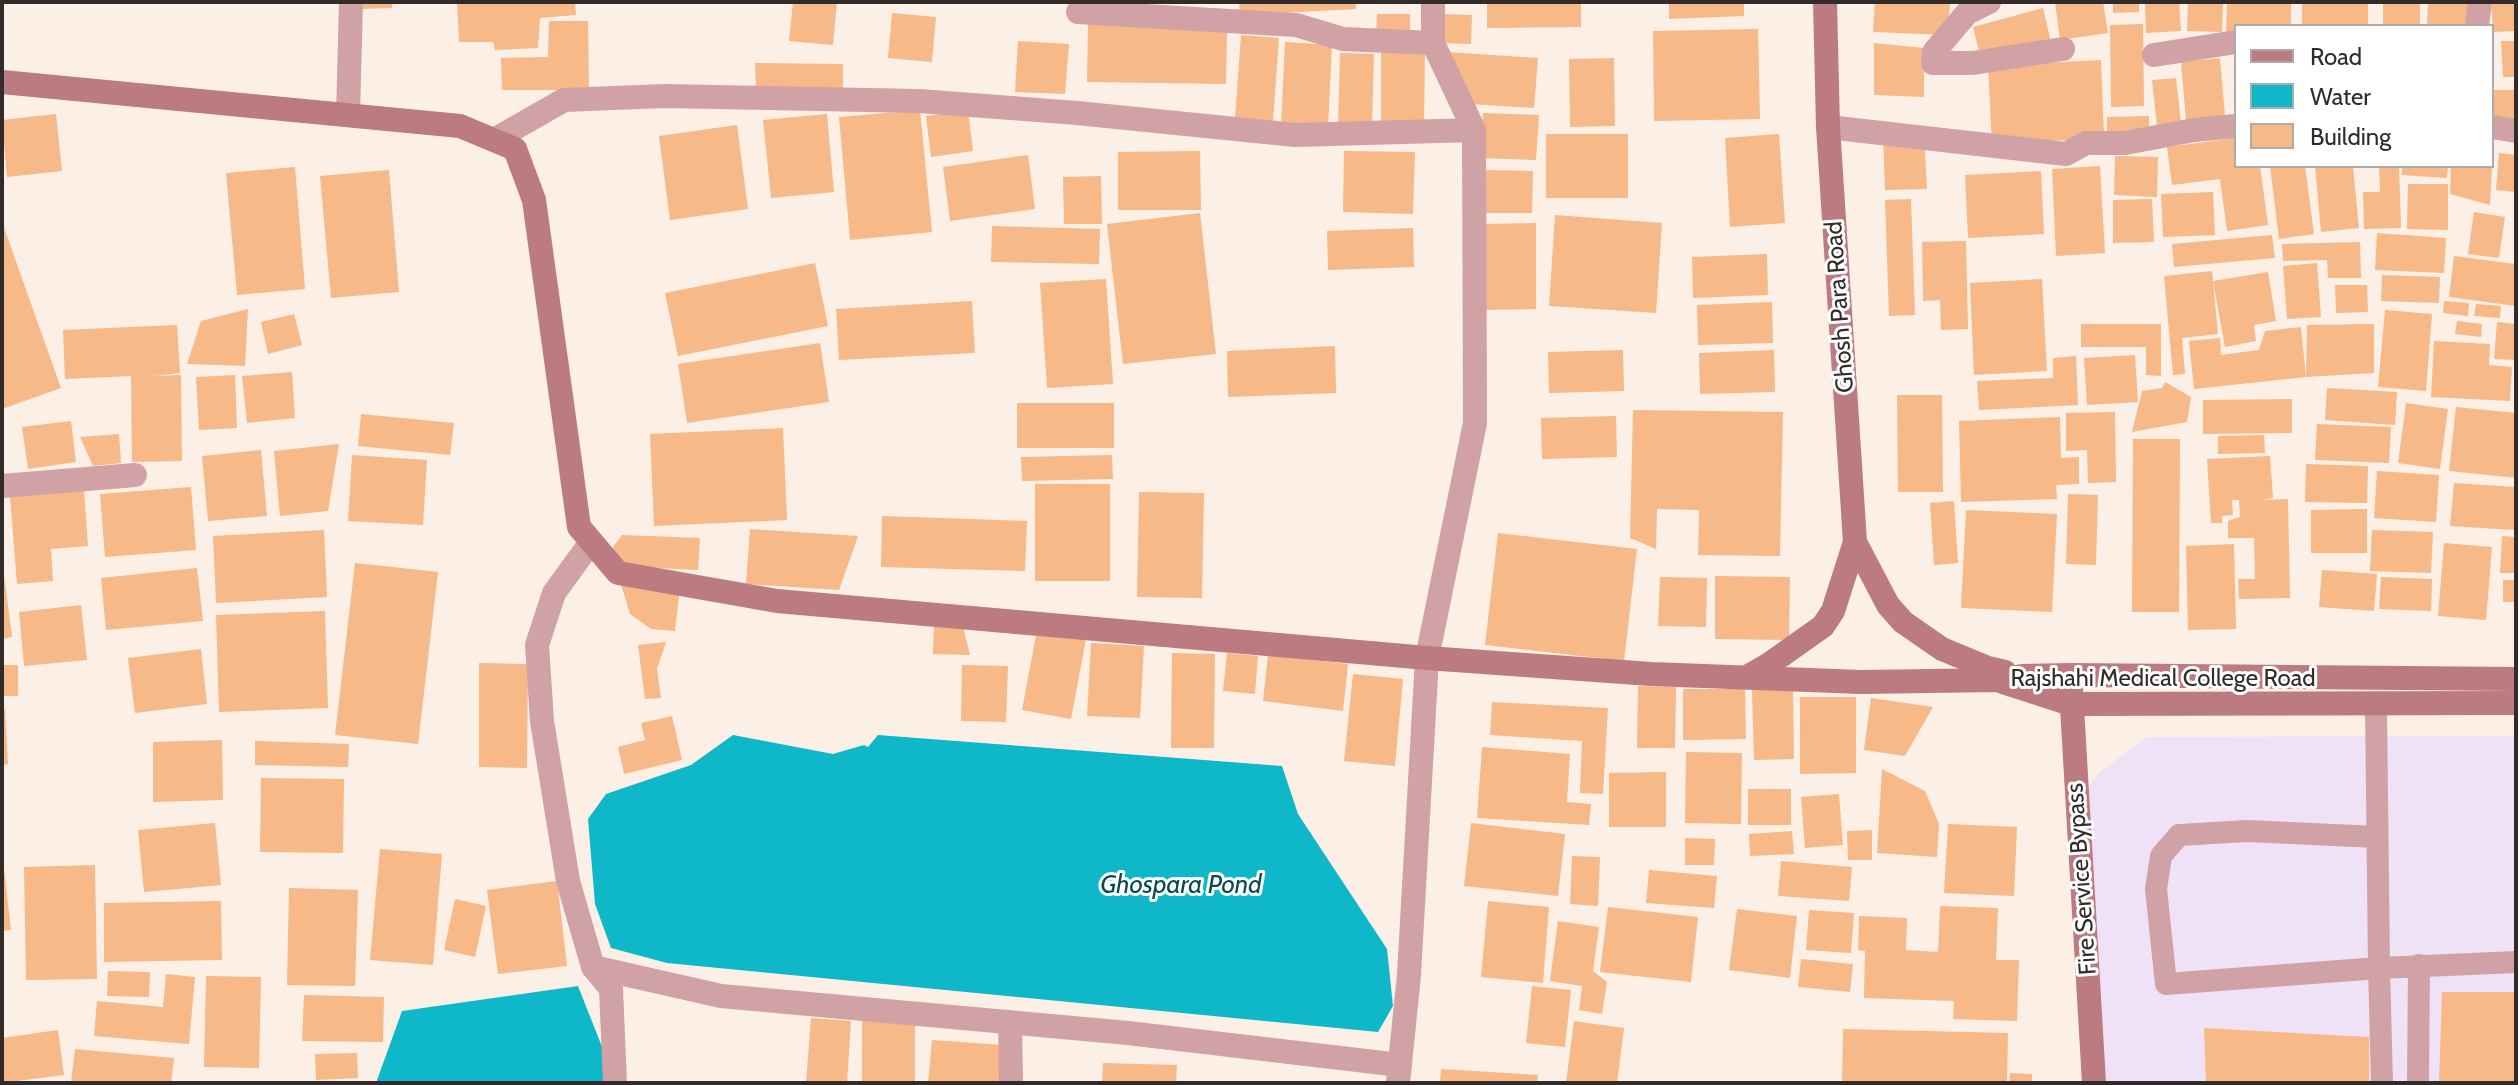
<!DOCTYPE html>
<html>
<head>
<meta charset="utf-8">
<style>
  body { margin:0 }
  #map { position:relative; width:2518px; height:1085px; overflow:hidden; background:#fbefe6; font-family:Cabin,sans-serif }
  canvas { display:block }
  .frame { position:absolute; inset:0; border:4px solid #312c29; pointer-events:none }
  .legend { position:absolute; left:2234px; top:24px; width:260px; height:144px; box-sizing:border-box; background:#fff; border:2px solid #adaba9; margin:0; padding:10px 14px; list-style:none; font-size:24px; color:#312c29 }
  .legend li { display:flex; align-items:center; gap:16px; height:40px }
  .legend b { width:40px; border:2px solid #adaba9 }
</style>
</head>
<body>
<div id="map">
<canvas width="2518" height="1085"></canvas>
<div class="frame"></div>
<ul class="legend">
<li><b style="height:10px;background:#bc7b81"></b>Road</li>
<li><b style="height:22px;background:#0fb8c8"></b>Water</li>
<li><b style="height:22px;background:#f6b987"></b>Building</li>
</ul>
</div>
<script>
const c = document.querySelector('canvas').getContext('2d');
c.lineJoin = 'round';
function fill(path, color) { c.fillStyle = color; c.fill(path, 'evenodd'); }
const shape = rows => new Path2D(rows.map(r => 'M' + r).join(''));
function strokePath(path, color, width, dash) { c.strokeStyle = color; c.lineWidth = width; c.lineCap = dash ? 'butt' : 'round'; c.setLineDash(dash || []); c.stroke(path); }
function label(font, color, halo, rows, align = 'center') {
  c.font = font + ' Cabin,sans-serif'; c.lineWidth = 6; c.setLineDash([]); c.textBaseline = 'middle'; c.strokeStyle = halo; c.fillStyle = color; for (const [text, x, y, turn = 0] of rows) {
    c.save(); c.translate(x, y); c.rotate((+turn || 0) * Math.PI / 180); c.textAlign = isNaN(turn) ? turn : align; if (halo) c.strokeText(text, 0, 0); c.fillText(text, 0, 0); c.restore();
  }
}
fill(shape([
  [2516,736,2516,1083,2094,1083,2070,810,2100,772,2147,737]
]), '#efe2f7');
fill(shape([
  [733,735,833,754,864,745,868,747,878,735,1282,766,1298,814,1387,949,1393,1006,1378,1032,667,963,611,948,595,904,588,819,606,794,691,765],
  [578,986,608,1062,608,1083,376,1083,402,1011]
]), '#0fb8c8');
fill(shape([
  [359,2,392,2,392,8,359,9],
  [457,2,575,2,576,15,540,18,538,48,495,50,493,42,459,42],
  [793,2,837,2,833,45,789,41],
  [1239,2,1356,2,1356,9,1240,15],
  [1487,2,1581,2,1581,27,1487,28],
  [1669,2,1744,2,1744,16,1669,19],
  [1875,2,1950,2,1948,35,1873,32],
  [2055,2,2103,2,2108,33,2060,40],
  [2113,2,2139,2,2139,12,2113,13],
  [2145,2,2179,2,2181,31,2146,33],
  [2188,2,2223,2,2222,32,2187,31],
  [2227,2,2291,2,2291,26,2236,26,2236,33,2226,33],
  [2302,2,2368,2,2368,25,2302,26],
  [2383,2,2420,2,2420,26,2383,26],
  [2428,2,2471,2,2470,26,2427,26],
  [2491,2,2516,2,2516,31,2493,32],
  [2043,8,2051,42,1981,60,1973,27],
  [892,13,936,17,932,62,888,58],
  [1377,14,1410,14,1410,35,1376,34],
  [1443,14,1472,15,1471,44,1442,43],
  [549,21,588,21,589,90,502,90,501,58,548,57],
  [1088,23,1227,26,1226,84,1087,82],
  [2143,24,2144,106,2111,107,2110,25],
  [1758,29,1760,119,1654,121,1653,31],
  [1241,35,1279,38,1273,121,1235,119],
  [1018,41,1069,44,1065,94,1015,92],
  [2501,41,2516,41,2516,77,2503,77],
  [1285,42,1332,45,1328,127,1281,125],
  [1874,43,1924,48,1924,97,1874,95],
  [1381,51,1425,52,1424,123,1381,123],
  [1447,52,1538,58,1534,108,1470,104],
  [1340,53,1374,54,1372,125,1338,125],
  [1614,58,1615,126,1570,127,1569,59],
  [2220,58,2225,116,2186,120,2181,62],
  [2101,60,2104,138,1992,144,1988,66],
  [755,63,843,64,843,93,756,92],
  [2176,78,2181,123,2157,126,2152,80],
  [2492,90,2516,90,2516,122,2492,121],
  [920,110,932,232,850,240,839,117],
  [968,111,973,151,931,157,926,116],
  [1483,113,1539,115,1536,160,1481,158],
  [56,114,62,171,7,177,2,120],
  [827,114,834,192,771,198,763,120],
  [2149,116,2149,132,2107,133,2107,117],
  [737,125,748,209,670,220,659,136],
  [1924,131,1927,189,1885,190,1883,133],
  [1546,134,1628,134,1628,198,1546,198],
  [1779,134,1785,223,1730,227,1725,138],
  [2236,138,2236,166,2260,166,2268,225,2227,231,2220,179,2172,185,2167,147],
  [1200,151,1201,210,1118,210,1118,152],
  [1344,151,1415,152,1413,214,1343,212],
  [2499,153,2516,155,2516,192,2496,190],
  [1028,155,1035,209,950,221,943,167],
  [2115,156,2158,157,2157,197,2114,195],
  [2100,166,2105,253,2056,256,2052,169],
  [2270,166,2305,166,2314,234,2279,239],
  [2315,166,2353,166,2359,228,2321,232],
  [2379,166,2399,166,2401,228,2364,229,2363,192,2380,192],
  [2402,166,2448,166,2447,178,2402,175],
  [2451,166,2492,166,2490,205,2450,194],
  [295,167,305,289,237,295,226,173],
  [389,170,399,292,331,298,320,176],
  [1486,170,1533,171,1532,213,1486,213],
  [2041,171,2044,234,1968,238,1965,175],
  [1101,176,1102,224,1064,224,1063,177],
  [2408,184,2448,184,2448,230,2407,229],
  [2213,192,2215,235,2163,237,2161,194],
  [1911,199,1915,315,1889,316,1885,200],
  [2152,199,2154,242,2113,243,2113,200],
  [2474,212,2505,217,2499,258,2468,254],
  [1200,213,1216,354,1123,364,1107,224],
  [1555,215,1662,223,1656,313,1549,306],
  [2,222,61,388,2,409],
  [1536,223,1536,309,1485,310,1484,224],
  [992,226,1100,229,1099,264,991,262],
  [1413,228,1414,267,1328,270,1327,231],
  [2377,233,2446,238,2444,273,2375,270],
  [2272,235,2275,258,2174,267,2172,244],
  [1966,241,1968,329,1941,330,1940,300,1923,301,1922,242],
  [2360,242,2361,278,2328,278,2327,260,2283,261,2282,244],
  [1767,254,1768,295,1693,298,1692,257],
  [2454,256,2516,264,2516,306,2449,297],
  [815,263,828,326,678,356,665,293],
  [2317,263,2321,317,2287,319,2283,266],
  [2212,271,2218,334,2182,338,2185,374,2173,375,2164,276],
  [2268,272,2276,321,2254,325,2256,341,2225,347,2213,281],
  [2382,275,2440,277,2439,303,2381,301],
  [1106,279,1113,384,1047,388,1040,283],
  [2042,279,2047,371,1974,375,1970,283],
  [2335,285,2367,285,2368,312,2336,313],
  [972,301,975,353,839,360,836,309],
  [2444,301,2469,303,2468,316,2443,313],
  [1772,302,1773,343,1698,345,1697,305],
  [2476,304,2501,306,2500,318,2474,316],
  [248,309,245,366,187,364,201,321],
  [2385,310,2432,314,2426,391,2378,387],
  [294,314,302,345,268,354,261,322],
  [2457,321,2482,324,2481,337,2455,334],
  [2497,322,2516,324,2516,360,2494,359],
  [2081,324,2161,324,2161,376,2146,375,2146,347,2081,347],
  [2374,324,2374,373,2306,377,2307,325],
  [177,325,180,373,154,376,181,375,182,461,132,462,131,376,65,379,63,330],
  [2301,327,2306,377,2194,389,2189,341,2220,338,2221,355,2259,350,2265,331],
  [2434,341,2490,344,2489,365,2512,367,2510,401,2431,397],
  [820,343,829,402,687,423,678,364],
  [1335,346,1336,393,1228,397,1227,351],
  [1623,350,1624,391,1549,393,1548,352],
  [1774,350,1775,392,1700,394,1699,353],
  [2135,355,2138,402,2087,405,2084,358],
  [2076,356,2078,405,1979,410,1977,381,2053,378,2053,358],
  [292,372,295,418,247,423,242,376],
  [235,375,237,428,199,430,196,377],
  [2165,382,2191,397,2187,422,2132,432,2142,391,2162,388],
  [2327,388,2397,392,2395,425,2325,420],
  [1897,395,1942,395,1943,492,1898,492],
  [2292,399,2292,433,2203,434,2203,400],
  [1017,403,1114,403,1114,448,1017,448],
  [2406,403,2448,409,2440,469,2398,463],
  [2456,407,2516,413,2516,478,2449,471],
  [1633,410,1783,412,1780,556,1698,555,1699,510,1657,509,1656,549,1630,538],
  [2115,412,2116,482,2088,483,2087,450,2066,451,2066,413],
  [361,414,454,423,450,455,358,446],
  [1616,416,1617,457,1542,459,1541,418],
  [2060,417,2061,458,2079,457,2079,484,2056,485,2057,499,1961,502,1959,421],
  [71,421,76,462,28,469,22,427],
  [2317,424,2391,427,2389,463,2315,460],
  [783,428,787,520,654,526,650,434],
  [119,434,121,463,93,466,80,437],
  [2264,435,2265,453,2218,454,2218,436],
  [2133,439,2180,439,2179,612,2132,612],
  [339,444,328,511,280,516,274,451],
  [261,450,267,516,208,521,202,456],
  [352,455,427,460,423,525,348,521],
  [1112,455,1113,479,1022,481,1021,457],
  [2270,456,2273,498,2261,500,2288,499,2290,598,2239,599,2238,579,2255,579,2254,538,2228,538,2228,521,2240,517,2239,500,2232,500,2233,515,2222,516,2222,523,2211,523,2207,459],
  [2306,464,2368,466,2367,503,2305,502],
  [2377,471,2439,475,2436,522,2374,518],
  [2454,483,2516,487,2514,530,2450,526],
  [1035,484,1110,484,1110,581,1035,581],
  [191,487,196,550,105,557,100,494],
  [84,490,88,546,51,549,53,581,17,584,10,496],
  [1139,492,1204,493,1202,598,1137,597],
  [2068,494,2098,495,2096,565,2066,564],
  [1954,501,1958,563,1934,565,1930,503],
  [2367,509,2367,553,2311,553,2311,510],
  [1966,510,2057,514,2052,612,1961,608],
  [882,516,1027,521,1025,571,881,567],
  [750,529,858,536,839,590,746,584],
  [324,530,327,597,216,603,213,536],
  [2372,530,2433,532,2431,573,2370,571],
  [1498,533,1637,549,1624,661,1485,645],
  [622,535,700,538,698,570,619,566,613,547],
  [2502,536,2516,537,2516,573,2500,573],
  [2444,543,2492,547,2486,620,2438,616],
  [2234,544,2236,629,2188,630,2186,546],
  [355,563,438,572,418,744,335,735],
  [197,568,203,621,106,630,101,578],
  [2322,570,2377,574,2374,611,2319,607],
  [4,575,12,637,2,639,2,576],
  [1715,576,1790,577,1789,640,1715,639],
  [1660,577,1707,578,1706,627,1658,626],
  [2381,577,2432,579,2431,611,2379,609],
  [2503,580,2516,580,2516,602,2503,602],
  [620,581,680,588,675,631,651,629,630,614],
  [81,605,87,660,24,666,19,612],
  [325,611,328,708,219,712,216,615],
  [934,625,963,627,970,655,933,654],
  [1037,630,1086,639,1071,719,1022,710],
  [666,642,657,669,661,698,645,699,638,645],
  [1091,643,1144,646,1140,718,1087,716],
  [201,649,207,704,135,713,128,658],
  [1172,653,1215,654,1214,748,1171,748],
  [1227,653,1258,656,1255,694,1223,691],
  [1268,655,1348,664,1343,711,1263,701],
  [479,663,528,664,527,768,479,767],
  [2,665,18,665,18,696,2,696],
  [962,665,1008,666,1006,722,961,721],
  [1353,674,1403,679,1395,766,1344,761],
  [1638,686,1676,687,1675,748,1637,748],
  [1683,689,1745,689,1746,739,1683,740],
  [1793,689,1794,759,1754,760,1752,690],
  [1800,697,1856,697,1856,773,1800,774],
  [1871,698,1933,707,1905,756,1864,750],
  [1492,702,1608,708,1603,794,1580,793,1582,741,1490,735],
  [5,709,8,764,2,765,2,710],
  [672,716,682,760,624,774,618,747,645,740,641,723],
  [222,740,223,800,153,802,153,742],
  [255,741,349,744,348,767,255,765],
  [1482,747,1570,754,1567,802,1591,804,1589,825,1477,818],
  [1686,752,1742,753,1741,824,1685,823],
  [1882,769,1925,791,1939,824,1937,857,1877,853],
  [1666,772,1666,827,1609,827,1609,773],
  [261,778,344,779,343,853,260,852],
  [1748,789,1791,789,1791,825,1748,825],
  [1839,794,1843,845,1805,848,1801,797],
  [215,823,221,885,144,892,138,830],
  [1471,823,1565,834,1558,896,1464,886],
  [1948,824,2017,827,2014,896,1944,893],
  [1872,830,1872,860,1848,860,1847,831],
  [1792,831,1794,854,1750,856,1749,834],
  [1685,838,1715,839,1714,865,1685,865],
  [380,849,442,854,433,965,370,960],
  [1572,856,1600,857,1598,906,1570,904],
  [1781,861,1852,867,1849,901,1778,896],
  [95,865,97,979,26,980,24,867],
  [2,868,4,868,11,930,2,931],
  [1649,870,1717,876,1714,908,1646,903],
  [557,881,567,966,498,974,487,890],
  [289,888,358,890,355,986,287,985],
  [455,899,486,906,475,957,444,950],
  [221,901,222,960,104,962,104,903],
  [1488,901,1549,907,1543,983,1481,977],
  [1940,906,1998,908,1996,960,2019,960,2017,1021,1953,1019,1954,1001,1864,998,1865,951,1858,950,1859,916,1907,918,1906,950,1938,952],
  [1608,907,1698,917,1691,982,1600,972],
  [1737,909,1797,916,1790,978,1729,970],
  [1809,910,1854,913,1851,953,1806,950],
  [1558,921,1599,927,1593,971,1607,982,1602,1014,1579,1010,1582,986,1550,981],
  [1801,959,1853,964,1850,992,1798,987],
  [108,971,150,972,149,997,107,996],
  [166,974,195,977,189,1044,94,1036,97,1001,163,1007],
  [206,976,261,977,259,1068,204,1067],
  [1532,986,1571,990,1565,1047,1526,1043],
  [2442,992,2516,992,2516,1083,2439,1083],
  [304,995,384,997,383,1042,302,1041],
  [811,1018,851,1021,847,1083,806,1083],
  [862,1021,915,1022,915,1083,862,1083],
  [1574,1021,1624,1028,1617,1083,1566,1083],
  [2204,1028,2369,1037,2369,1083,2206,1083],
  [1843,1029,2008,1033,2007,1083,1842,1083],
  [58,1030,64,1075,2,1083,2,1038],
  [932,1040,1003,1045,1000,1083,928,1083],
  [75,1049,174,1058,171,1083,71,1083],
  [357,1053,358,1078,316,1080,315,1054],
  [1103,1063,1177,1065,1176,1083,1102,1083],
  [1441,1069,1538,1075,1537,1083,1440,1083],
  [2010,1073,2032,1074,2032,1083,2009,1083]
]), '#f6b987');
strokePath(shape([
  [2376,704,2379,968,2166,984,2156,889,2161,856,2179,835,2247,831,2377,837],
  [2382,1083,2379,968,2516,962],
  [2418,1083,2419,965]
]), '#d0a2a6', 22);
strokePath(shape([
  [1989,2,1967,13,1934,52,1933,63,1973,63,2063,49],
  [1078,12,1296,25,1343,39,1433,43],
  [2477,26,2480,2],
  [2154,55,2236,42],
  [348,115,351,2],
  [1828,127,2066,154,2086,143,2125,143,2194,130,2236,126],
  [2492,127,2516,131],
  [494,140,564,100,665,96,919,101,1077,113,1295,135,1474,130],
  [2,486,135,475],
  [591,542,554,593,537,645,542,721,568,881,593,967,611,989,615,1083],
  [593,967,721,996,1128,1033,1400,1065],
  [1010,1022,1011,1083],
  [1398,1083,1409,975,1427,658,1475,423,1474,130,1433,43,1433,2]
]), '#d0a2a6', 24);
strokePath(shape([
  [1825,2,1828,127,1855,542,1888,605,1903,622,1942,649,1988,668,2005,672],
  [2,82,460,126,515,149,534,200,579,527,618,573,777,601,1427,658,1651,674,1861,682,1997,680,2022,676,2071,675,2516,679],
  [1747,677,1768,665,1823,626,1833,611,1855,542],
  [2003,682,2071,704,2516,703],
  [2071,690,2094,1083]
]), '#bc7b81', 24);
label('24px', '#312c29', '#fff', [
  ["Ghosh Para Road",1840,307,-94],
  ["Rajshahi Medical College Road",2163,679],
  ["Fire Service Bypass",2082,879,-94]
]);
label('italic 26px', '#094a50', '#fff', [
  ["Ghospara Pond",1181,885]
]);
</script>
</body>
</html>
